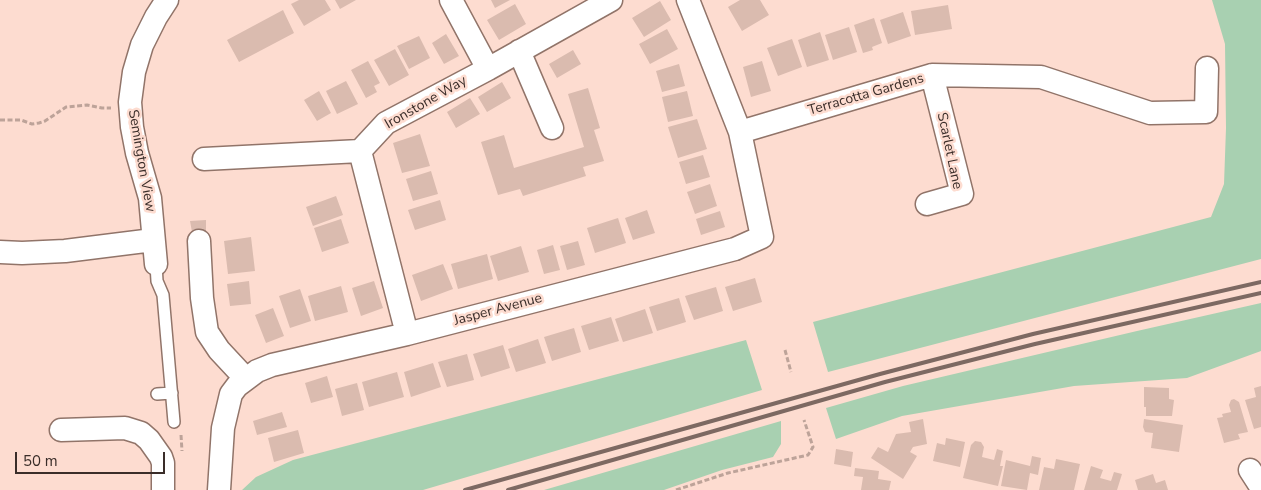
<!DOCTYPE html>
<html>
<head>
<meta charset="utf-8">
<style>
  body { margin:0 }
  #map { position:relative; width:1261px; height:490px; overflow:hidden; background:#fddcd0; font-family:"Nunito Sans",sans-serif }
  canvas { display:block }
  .scale { position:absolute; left:15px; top:452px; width:150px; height:22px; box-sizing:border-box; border:2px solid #3a2d29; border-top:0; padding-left:6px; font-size:15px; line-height:18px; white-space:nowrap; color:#3a2d29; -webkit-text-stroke:4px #fddcd0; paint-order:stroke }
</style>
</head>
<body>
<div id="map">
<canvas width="1261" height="490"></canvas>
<div class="scale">50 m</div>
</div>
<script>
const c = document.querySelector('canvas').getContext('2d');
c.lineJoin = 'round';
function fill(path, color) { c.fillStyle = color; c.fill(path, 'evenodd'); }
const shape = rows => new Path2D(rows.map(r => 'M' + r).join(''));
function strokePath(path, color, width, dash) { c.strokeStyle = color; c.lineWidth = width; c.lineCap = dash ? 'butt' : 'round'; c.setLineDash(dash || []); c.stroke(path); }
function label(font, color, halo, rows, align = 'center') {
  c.font = font + ' "Nunito Sans",sans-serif'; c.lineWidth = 5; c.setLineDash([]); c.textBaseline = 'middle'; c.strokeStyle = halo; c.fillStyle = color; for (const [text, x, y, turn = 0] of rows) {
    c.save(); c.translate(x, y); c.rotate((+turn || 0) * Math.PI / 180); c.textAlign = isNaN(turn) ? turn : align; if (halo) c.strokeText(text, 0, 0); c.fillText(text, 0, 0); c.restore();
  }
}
fill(shape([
  [1212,0,1261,0,1261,259,828,372,813,322,1211,217,1224,184,1226,128,1225,44],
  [1261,303,1261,351,1187,378,1074,386,902,416,836,439,826,408,903,386,1137,331],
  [746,340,762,390,423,490,242,490,256,477,293,460],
  [781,421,781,444,773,457,722,470,664,490,544,490]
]), '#a8d0b1');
fill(shape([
  [299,0,325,0,331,10,304,26,291,4],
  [335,0,356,0,340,9],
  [491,0,510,0,495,8],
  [740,0,760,0,769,15,742,31,728,7],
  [660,1,671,20,644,37,632,18],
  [515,4,526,24,499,40,487,20],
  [948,5,952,29,915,35,911,11],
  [283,10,294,33,239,62,227,40],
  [903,12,911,36,888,44,880,20],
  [874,18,882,43,872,47,873,50,863,53,854,25],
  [849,27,857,52,833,60,825,35],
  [667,29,678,49,650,64,639,44],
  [820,32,829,60,807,67,798,40],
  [446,34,459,56,444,64,432,43],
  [419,36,430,58,409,69,397,46],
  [792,39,802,67,778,76,767,48],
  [395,49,409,75,389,86,374,60],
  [573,50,581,64,557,78,549,64],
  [368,61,380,83,374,86,377,92,366,98,351,70],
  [762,61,771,91,751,97,743,67],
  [679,64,685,86,662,92,656,71],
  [346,81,358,104,337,114,326,91],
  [502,82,511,98,487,112,478,97],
  [588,88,600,128,594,130,604,161,583,167,586,176,523,196,520,189,498,195,481,142,504,135,514,168,584,147,568,94],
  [319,91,331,113,317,121,304,100],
  [687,91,693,116,668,122,662,97],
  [470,98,480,114,456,128,447,112],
  [697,119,707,149,678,158,668,127],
  [420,134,430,166,402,173,393,143],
  [703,155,710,177,686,184,679,162],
  [431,171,438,194,413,201,406,179],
  [710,184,717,206,695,214,687,192],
  [336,196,343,215,313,226,306,207],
  [440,200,446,220,415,230,408,210],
  [647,210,655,233,633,240,625,218],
  [720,211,725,227,701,235,696,219],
  [618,218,626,243,595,253,587,228],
  [341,219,349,243,322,252,314,228],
  [206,220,206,231,192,232,190,221],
  [251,237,255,271,228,274,224,241],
  [578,241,585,265,567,270,560,246],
  [553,245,560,270,544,274,537,250],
  [521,246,529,272,498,281,490,256],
  [487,254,493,279,458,289,451,264],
  [443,264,453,289,421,301,412,275],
  [755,278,762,302,733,311,725,287],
  [249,281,251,304,230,306,227,284],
  [374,281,383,308,361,316,352,288],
  [341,286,348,312,315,321,308,296],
  [716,287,723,311,694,320,685,296],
  [300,289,311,321,290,328,279,296],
  [679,298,686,322,657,331,649,307],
  [273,308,284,336,266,343,255,315],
  [645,309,653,333,623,342,615,319],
  [611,317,619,341,589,350,581,326],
  [574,328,581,352,552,361,544,337],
  [538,339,546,363,516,372,508,349],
  [503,345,510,368,481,377,473,354],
  [467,354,474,380,447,387,438,362],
  [433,363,441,387,411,397,404,372],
  [397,372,404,397,369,407,362,382],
  [327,376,333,397,311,403,305,383],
  [357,383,364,410,342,416,335,389],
  [1261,386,1261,427,1254,429,1245,400,1256,397,1254,388],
  [1144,387,1169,388,1169,399,1174,400,1172,416,1146,416,1146,407,1144,407],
  [1234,399,1239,402,1248,432,1238,434,1240,439,1224,443,1217,418,1223,417,1222,414,1231,412,1229,405,1231,400],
  [282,412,287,427,257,435,253,421],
  [923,419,927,444,913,447,910,452,917,456,903,479,871,458,878,447,888,452,896,434,911,432,909,422],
  [1144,419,1183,425,1179,452,1151,448,1153,433,1145,432,1143,427],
  [298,430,304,453,274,462,268,438],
  [946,438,965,442,960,467,933,461,937,443,945,445],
  [975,441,981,442,984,447,982,457,994,460,997,449,1003,451,1000,466,1003,466,998,486,963,478,971,445],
  [836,449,853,452,851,467,834,464],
  [1032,456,1041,458,1038,475,1030,473,1027,490,1001,486,1006,460,1030,466],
  [1056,459,1080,464,1074,490,1039,490,1044,467,1054,469],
  [1091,466,1103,470,1100,478,1111,481,1114,472,1122,474,1117,490,1084,490],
  [855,468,879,471,878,479,891,481,889,490,861,490,863,477,854,476],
  [1153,474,1156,483,1165,480,1168,490,1138,490,1135,480]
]), '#dabbaf');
const service = shape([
  [156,264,157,281,163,295,174,422],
  [157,394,172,393]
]);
const minor = shape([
  [451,0,488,69],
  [688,0,740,132,932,75,1041,77,1150,113,1206,112,1207,68],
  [519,51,552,128],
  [204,159,360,151],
  [927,204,962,194,932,75],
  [199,241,202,298,207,332,219,350,246,379],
  [0,252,22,253,65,251,153,240],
  [156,264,150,198,137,153,132,127,130,102,134,72,142,45,156,17,167,0],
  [407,334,360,151,386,123,488,69,611,0],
  [61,430,125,428,141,433,149,440,161,457,163,463,163,490],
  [1250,470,1261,487],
  [219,490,223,428,231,394,237,386,257,371,272,365,407,334,735,249,762,237,740,132]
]);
strokePath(service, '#917469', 14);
strokePath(minor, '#917469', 25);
strokePath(shape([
  [0,120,21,120,32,124,39,123,45,121,66,107,87,105,102,108,111,108],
  [785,350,791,372],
  [181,435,182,451],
  [676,490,728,473,808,455,813,447,804,420]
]), '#bda399', 3, [5, 2.5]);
strokePath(service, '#fff', 11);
strokePath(minor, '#fff', 22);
strokePath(shape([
  [465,490,880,374,1033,334,1261,282],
  [508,490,885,382,1035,344,1261,293]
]), '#7d6962', 4);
label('14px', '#3a2d29', '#fddcd0', [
  ["Terracotta Gardens",866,95,-16],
  ["Ironstone Way",426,103,-30],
  ["Scarlet Lane",949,151,78],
  ["Semington View",141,161,80],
  ["Jasper Avenue",498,310,-15]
]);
</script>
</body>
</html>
